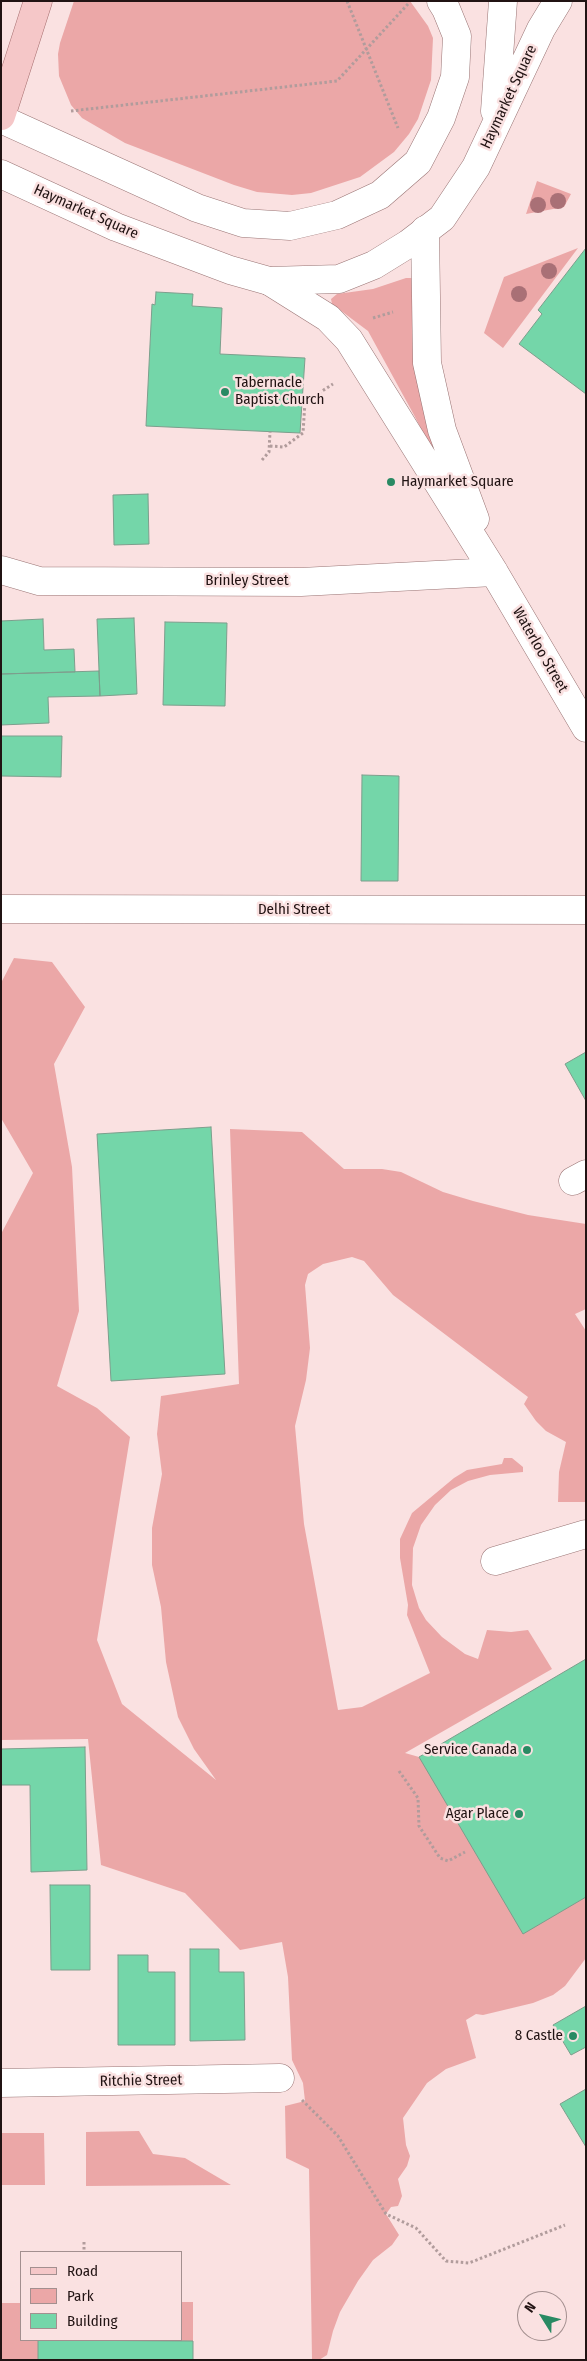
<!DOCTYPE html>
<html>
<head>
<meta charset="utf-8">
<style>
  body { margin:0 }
  #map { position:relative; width:587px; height:2361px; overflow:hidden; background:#fae1e1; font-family:"Fira Sans Condensed",sans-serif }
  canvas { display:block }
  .frame { position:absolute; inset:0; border:2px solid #211313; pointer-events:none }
  .legend { position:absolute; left:20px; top:2251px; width:162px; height:90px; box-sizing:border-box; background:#fae1e1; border:1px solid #a38f8f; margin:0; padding:6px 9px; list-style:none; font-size:15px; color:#211313 }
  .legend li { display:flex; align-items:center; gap:10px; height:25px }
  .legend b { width:25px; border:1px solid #a38f8f }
  .north { position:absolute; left:517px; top:2291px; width:50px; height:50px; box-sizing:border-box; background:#fae1e1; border:1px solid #a38f8f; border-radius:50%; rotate:306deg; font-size:14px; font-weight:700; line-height:20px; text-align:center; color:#211313 }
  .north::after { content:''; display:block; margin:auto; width:18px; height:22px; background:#298a63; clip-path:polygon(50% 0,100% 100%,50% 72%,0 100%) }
</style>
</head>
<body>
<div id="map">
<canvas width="587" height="2361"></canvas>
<div class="frame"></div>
<ul class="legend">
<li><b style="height:6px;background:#f5c7c8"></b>Road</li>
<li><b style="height:14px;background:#eba7a7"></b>Park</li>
<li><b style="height:14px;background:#74d6a9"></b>Building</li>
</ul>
<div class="north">N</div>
</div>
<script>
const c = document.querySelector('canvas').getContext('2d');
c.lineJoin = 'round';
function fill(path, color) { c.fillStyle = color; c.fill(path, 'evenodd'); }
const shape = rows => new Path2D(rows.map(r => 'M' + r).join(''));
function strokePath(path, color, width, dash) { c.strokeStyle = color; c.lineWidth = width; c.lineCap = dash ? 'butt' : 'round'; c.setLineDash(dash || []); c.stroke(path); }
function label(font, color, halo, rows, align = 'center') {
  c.font = font + ' "Fira Sans Condensed",sans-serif'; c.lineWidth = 5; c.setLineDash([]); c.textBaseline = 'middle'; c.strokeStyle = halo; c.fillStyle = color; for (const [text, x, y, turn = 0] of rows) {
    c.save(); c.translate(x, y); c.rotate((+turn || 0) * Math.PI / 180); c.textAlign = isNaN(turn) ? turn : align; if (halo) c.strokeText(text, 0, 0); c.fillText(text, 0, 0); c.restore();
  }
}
fill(shape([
  [74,1,410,1,428,26,433,38,431,80,418,119,409,134,394,152,360,177,311,193,292,195,257,192,234,185,125,143,82,118,71,105,59,76,58,54,60,43],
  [537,181,571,194,564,207,526,214],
  [578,248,503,348,484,333,504,277],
  [406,278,412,278,469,521,414,415,368,331,332,304,331,299,337,294,373,289],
  [14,958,52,962,85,1007,54,1064,72,1167,79,1311,57,1386,97,1408,130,1437,97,1640,122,1704,216,1780,194,1749,178,1717,166,1662,161,1607,152,1565,152,1528,162,1474,157,1434,161,1396,239,1384,230,1129,302,1132,344,1169,382,1169,401,1172,443,1192,473,1201,528,1215,586,1224,586,1309,575,1314,586,1331,586,1502,558,1502,559,1472,566,1442,546,1431,536,1421,524,1404,528,1397,393,1295,364,1261,352,1257,323,1264,308,1274,305,1285,310,1348,306,1380,295,1426,304,1524,338,1710,362,1707,430,1673,407,1615,408,1605,400,1558,400,1539,412,1513,454,1478,467,1470,502,1464,504,1458,512,1458,523,1467,523,1472,490,1475,468,1481,451,1490,435,1505,421,1525,413,1548,412,1585,419,1608,426,1620,442,1637,465,1654,478,1659,487,1630,511,1632,528,1630,552,1669,405,1753,419,1757,586,1897,586,1958,565,1986,553,1995,533,2003,483,2015,476,2014,466,2020,476,2058,446,2069,427,2083,403,2118,406,2145,410,2156,407,2166,398,2179,402,2196,398,2206,391,2207,386,2214,399,2235,392,2245,373,2260,358,2281,340,2312,333,2331,327,2355,319,2360,312,2360,309,2169,286,2158,285,2106,305,2101,303,2083,292,2060,288,1977,282,1942,240,1950,185,1893,101,1865,88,1739,1,1740,1,1234,33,1173,1,1118,1,983],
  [139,2131,153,2154,185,2158,231,2185,86,2186,86,2132],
  [1,2133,44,2133,45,2185,1,2185],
  [181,2302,193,2302,193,2341,149,2342,149,2340,181,2340],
  [1,2303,21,2303,21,2340,38,2340,38,2360,1,2360]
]), '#eba7a7');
const building = shape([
  [586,248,586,394,519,344,542,314,538,310,586,248],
  [156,292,193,294,192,306,222,308,220,354,305,358,300,433,146,426,152,304,155,305,156,292],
  [148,494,149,544,114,545,113,495,148,494],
  [134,618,137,694,100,696,97,619,134,618],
  [43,619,44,650,74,649,75,672,1,674,1,621,43,619],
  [165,622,227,623,225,706,163,705,165,622],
  [99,671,100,696,48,697,49,723,1,725,1,674,99,671],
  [1,736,62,736,61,777,1,776,1,736],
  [362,775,399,776,398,881,361,881,362,775],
  [586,1052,586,1101,565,1064,586,1052],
  [211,1127,225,1374,111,1381,97,1134,211,1127],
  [586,1659,586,1897,523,1934,419,1757,586,1659],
  [85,1747,87,1870,31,1872,30,1785,1,1785,1,1749,85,1747],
  [50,1885,90,1885,90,1970,51,1970,50,1885],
  [190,1949,219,1949,219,1972,244,1972,245,2040,190,2041,190,1949],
  [118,1955,148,1955,148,1972,175,1972,175,2045,118,2045,118,1955],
  [586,2006,586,2047,571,2055,553,2025,586,2006],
  [586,2089,586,2147,560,2104,586,2089],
  [38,2340,193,2341,193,2360,38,2360,38,2340]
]);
fill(building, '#74d6a9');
strokePath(building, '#7c9e8c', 1);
const minor = shape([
  [1,909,586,910],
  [573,1181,586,1174],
  [495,1561,586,1534],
  [1,2083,280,2078]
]);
const tertiary = shape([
  [425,230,427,363,442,430,475,519],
  [269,281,328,318,349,340,494,572,586,728],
  [1,570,39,581,301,582,494,572]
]);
const secondary = shape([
  [495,111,503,1],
  [1,119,197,208,243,223,290,226,337,215,380,195,418,162,441,118,455,77,457,36,446,9,441,1],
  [1,174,116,227,230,270,269,281,339,279,374,265,408,244,442,218,476,167,541,29,558,1]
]);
const primary = shape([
  [1,116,38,1]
]);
strokePath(minor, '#997474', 29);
strokePath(tertiary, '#997474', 29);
strokePath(secondary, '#997474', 29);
strokePath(primary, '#a77071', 29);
strokePath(shape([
  [347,1,398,128],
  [71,111,337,81,408,4],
  [373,318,393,312],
  [270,446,284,447,303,433,305,402,333,384],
  [262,460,269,452,270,432],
  [399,1771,418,1798,419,1826,440,1858,448,1861,465,1852],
  [302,2100,338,2136,386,2214,416,2228,446,2261,469,2263,565,2225],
  [84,2242,84,2252]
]), '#b19c9c', 3, [2.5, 2.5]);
strokePath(minor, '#fff', 28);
strokePath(tertiary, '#fff', 28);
strokePath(secondary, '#fff', 28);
strokePath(primary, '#f5c7c8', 28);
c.fillStyle = '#a97076';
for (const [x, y] of [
  [558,201],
  [538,205],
  [549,271],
  [519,294]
]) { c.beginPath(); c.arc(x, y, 8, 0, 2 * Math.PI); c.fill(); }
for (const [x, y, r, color] of [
  [225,392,5,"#298a63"],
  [391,482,5,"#298a63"],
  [527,1750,5,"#298a63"],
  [519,1814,5,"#298a63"],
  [573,2036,5,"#298a63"]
]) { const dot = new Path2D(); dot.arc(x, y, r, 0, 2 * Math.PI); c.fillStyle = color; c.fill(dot); strokePath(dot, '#fae1e1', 2); }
label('15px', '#211313', '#fae1e1', [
  ["Haymarket Square",509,97,-65],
  ["Haymarket Square",86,212,24],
  ["Brinley Street",247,581],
  ["Waterloo Street",540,650,60],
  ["Delhi Street",294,910],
  ["Ritchie Street",141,2081,-1]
]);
label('15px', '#211313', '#fae1e1', [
  ["Tabernacle",235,383,"left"],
  ["Baptist Church",235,400,"left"],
  ["Haymarket Square",401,482,"left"],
  ["Service Canada",517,1750],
  ["Agar Place",509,1814],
  ["8 Castle",563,2036]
], 'right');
</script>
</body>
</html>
